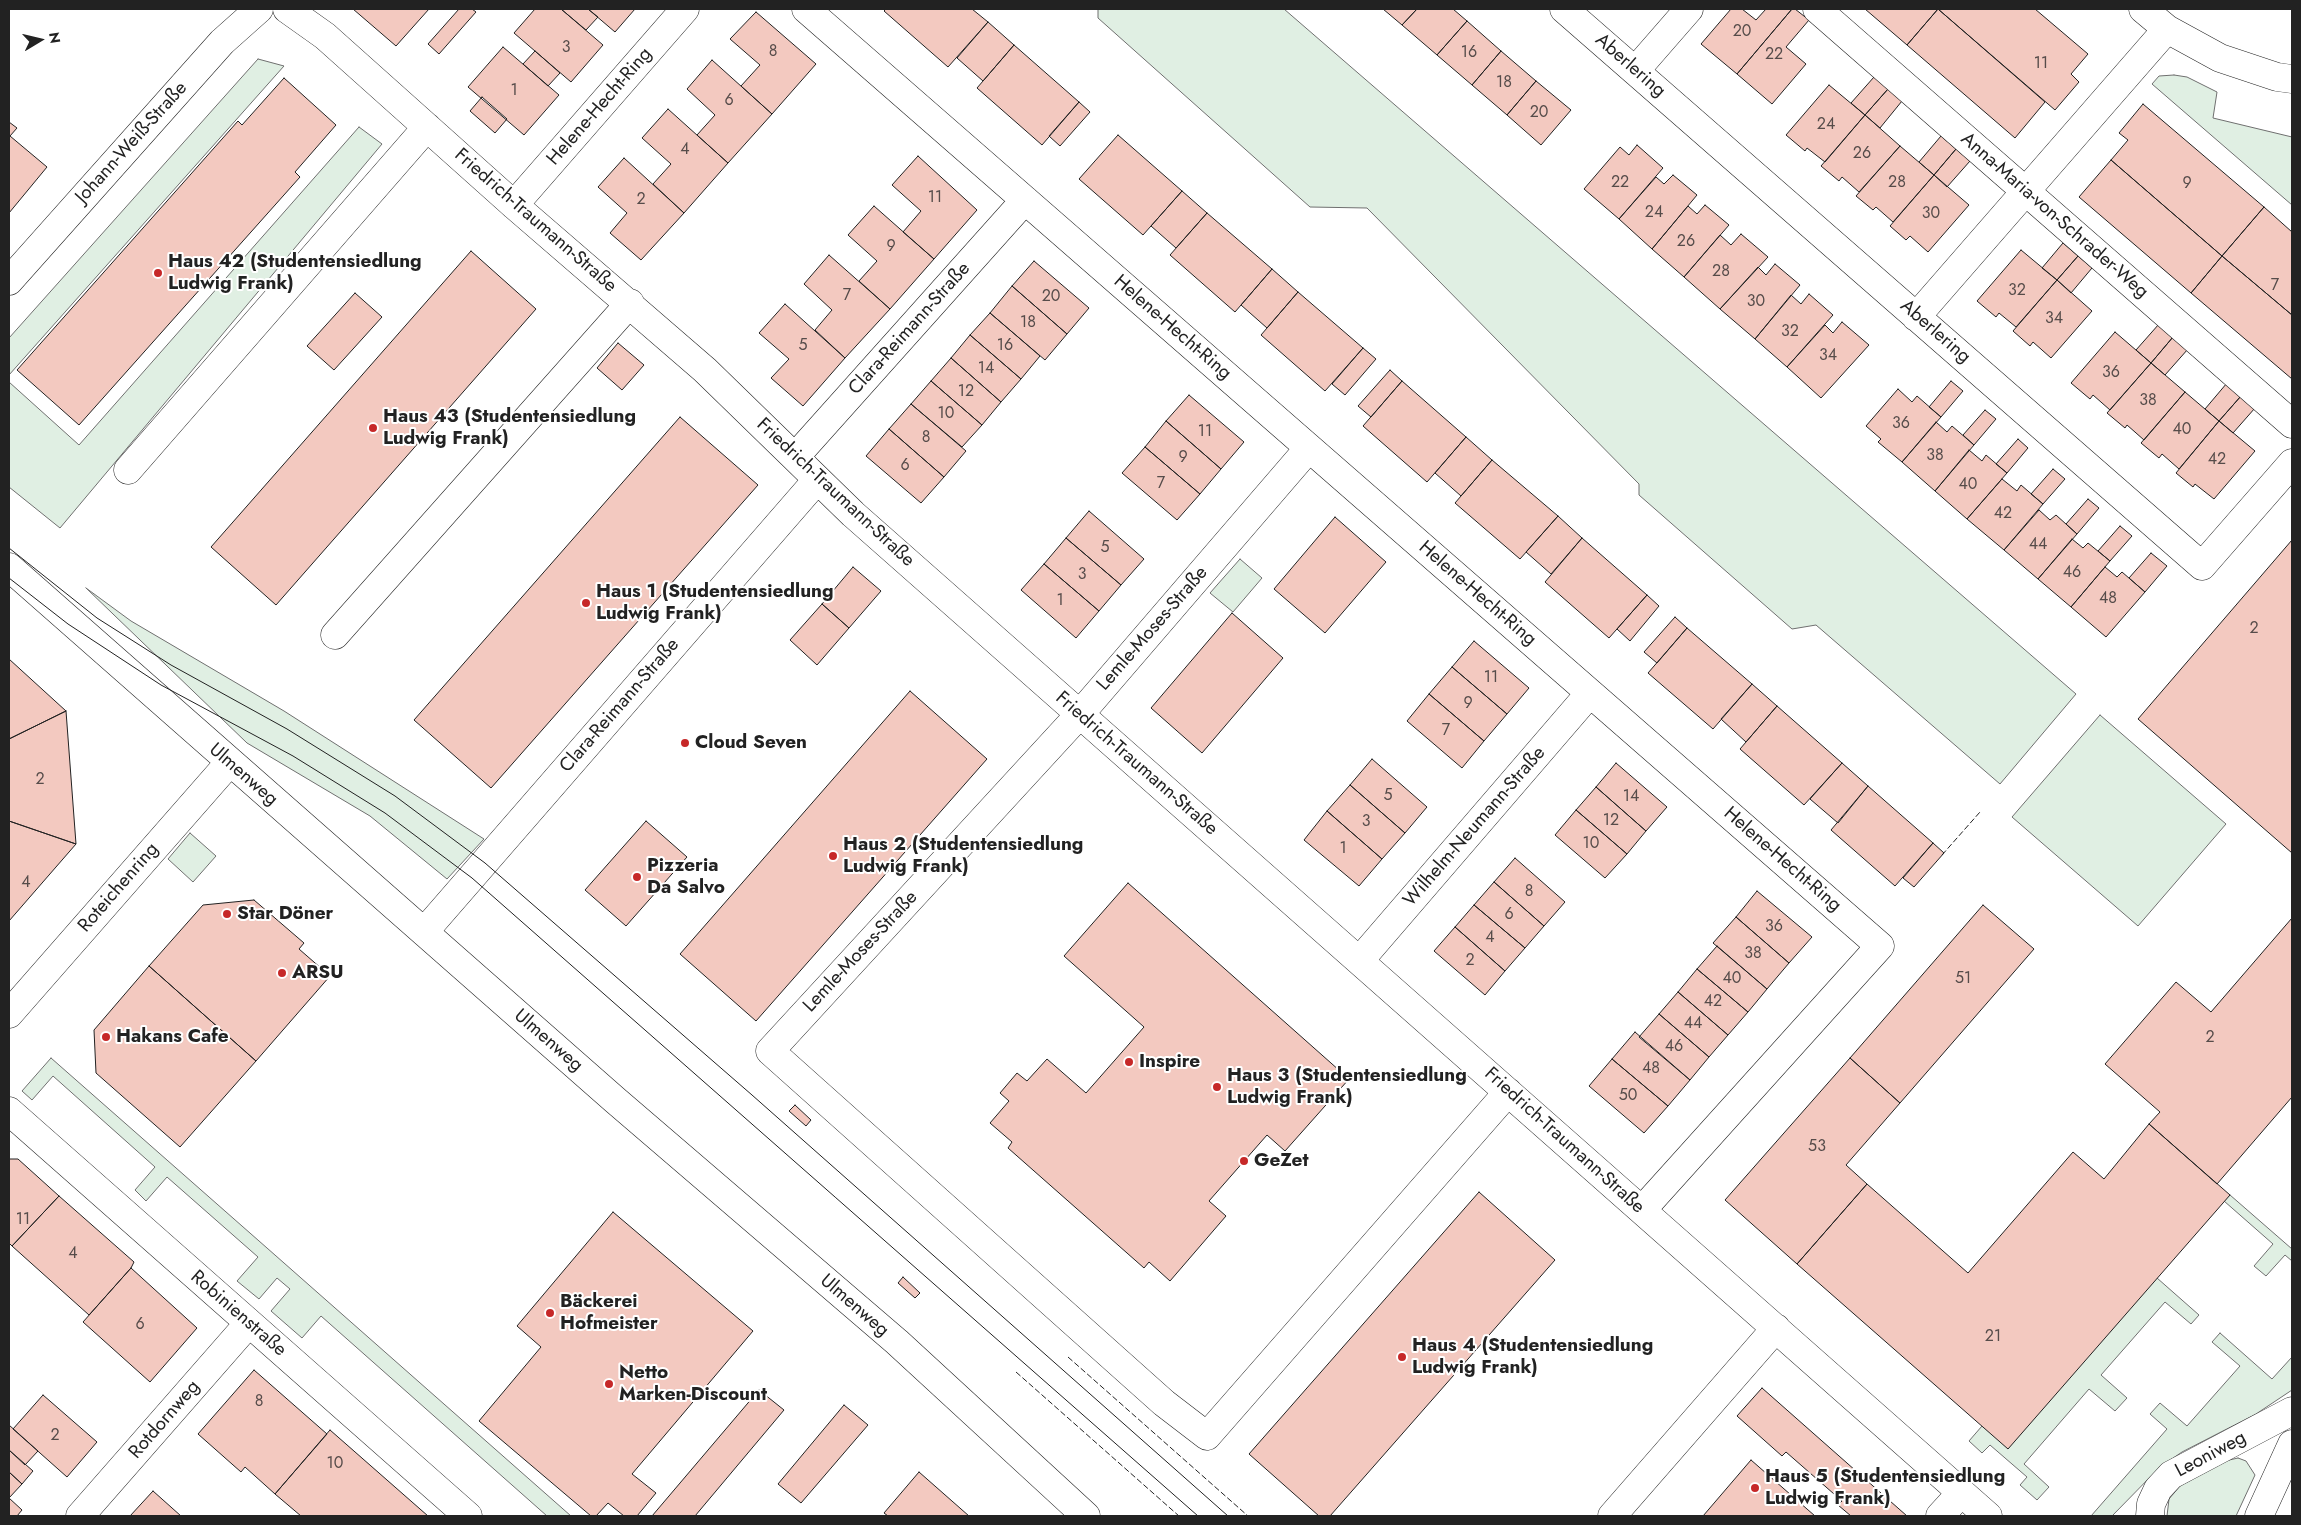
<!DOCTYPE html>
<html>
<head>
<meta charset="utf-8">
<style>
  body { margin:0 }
  #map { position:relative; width:2301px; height:1525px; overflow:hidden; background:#fff; font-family:Jost,sans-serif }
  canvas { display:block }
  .frame { position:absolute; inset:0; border:10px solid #222; pointer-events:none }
  .north { position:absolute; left:15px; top:15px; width:50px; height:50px; -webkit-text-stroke:4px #fff; paint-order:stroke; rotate:81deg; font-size:14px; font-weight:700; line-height:20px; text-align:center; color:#222 }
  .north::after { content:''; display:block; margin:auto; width:18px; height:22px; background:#222; clip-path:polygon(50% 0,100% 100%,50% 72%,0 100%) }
</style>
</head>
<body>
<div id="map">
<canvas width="2301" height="1525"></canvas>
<div class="frame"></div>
<div class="north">N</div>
</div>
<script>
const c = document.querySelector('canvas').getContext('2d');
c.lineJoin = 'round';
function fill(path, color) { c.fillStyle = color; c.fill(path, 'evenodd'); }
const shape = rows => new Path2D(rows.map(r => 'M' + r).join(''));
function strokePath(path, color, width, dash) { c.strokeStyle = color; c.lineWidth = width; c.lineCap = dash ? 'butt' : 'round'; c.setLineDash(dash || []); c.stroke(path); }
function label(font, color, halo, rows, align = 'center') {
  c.font = font + ' Jost,sans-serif'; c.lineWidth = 4; c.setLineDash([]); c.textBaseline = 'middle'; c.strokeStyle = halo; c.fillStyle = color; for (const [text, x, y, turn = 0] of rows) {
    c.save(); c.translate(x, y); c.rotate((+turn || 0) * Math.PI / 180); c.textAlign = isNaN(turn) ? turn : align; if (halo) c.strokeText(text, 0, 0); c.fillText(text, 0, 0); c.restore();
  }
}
const green = shape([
  [1098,9,1284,9,2076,694,2000,784,1816,625,1792,629,1639,495,1639,484,1367,208,1310,207,1098,18,1098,9],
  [258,59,284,66,9,375,9,338,258,59],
  [2174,75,2187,77,2217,92,2213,118,2292,137,2292,205,2152,84,2159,76,2174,75],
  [359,127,382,144,60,528,9,487,9,382,79,445,359,127],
  [1240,559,1262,578,1233,612,1210,593,1240,559],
  [86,588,131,621,284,711,484,839,447,879,370,816,247,743,86,588],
  [2100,715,2226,824,2138,926,2012,817,2100,715],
  [190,833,216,856,193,882,168,859,190,833],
  [51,1058,267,1248,571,1516,547,1516,321,1316,302,1338,271,1311,290,1289,277,1278,259,1299,237,1281,258,1257,167,1177,146,1201,135,1190,155,1167,53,1076,32,1100,22,1091,51,1058],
  [2230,1195,2292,1249,2292,1261,2285,1255,2266,1276,2254,1266,2273,1244,2224,1201,2230,1195],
  [2157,1278,2199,1315,2191,1324,2165,1302,2101,1375,2127,1398,2115,1411,2089,1389,2024,1464,2049,1487,2037,1500,2020,1485,2027,1477,1990,1445,1982,1453,1969,1441,1982,1426,2157,1278],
  [2220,1333,2272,1379,2292,1357,2292,1390,2256,1414,2182,1452,2160,1467,2112,1516,2091,1516,2167,1429,2150,1414,2160,1403,2187,1426,2240,1366,2212,1342,2220,1333],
  [2238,1458,2246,1461,2255,1475,2236,1516,2167,1516,2169,1499,2180,1486,2225,1461,2238,1458]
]);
fill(green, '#e0efe3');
strokePath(green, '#6f6f6f', 1);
const building = shape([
  [353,9,429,9,396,46,353,9],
  [459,9,472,9,476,12,439,54,428,44,459,9],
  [535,9,561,9,603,45,571,82,514,33,535,9],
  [561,9,588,9,598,17,586,30,561,9],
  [588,9,635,9,615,32,588,9],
  [886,9,972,9,988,22,948,67,884,11,886,9],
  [1383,9,1417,9,1402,25,1383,9],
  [1417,9,1453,9,1467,21,1437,55,1402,25,1417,9],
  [1731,9,1742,9,1756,20,1766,9,1792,9,1737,74,1701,44,1731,9],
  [1792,9,1795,9,1809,20,1786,47,1806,64,1772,104,1737,74,1792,9],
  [1865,9,1938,9,1907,45,1865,9],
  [1938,9,2035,9,2088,54,2071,74,2079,82,2055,110,1938,9],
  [1938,9,2045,102,2015,138,1907,45,1938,9],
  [756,12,816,64,772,114,741,86,760,65,730,39,756,12],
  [1467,21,1501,51,1472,85,1437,55,1467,21],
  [988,22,1014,45,983,81,957,58,988,22],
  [1014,45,1079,102,1042,145,977,88,1014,45],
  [503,47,559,95,524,135,468,87,503,47],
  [535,51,560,73,548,86,523,64,535,51],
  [1501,51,1536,81,1507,115,1472,85,1501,51],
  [712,60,772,114,728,163,697,135,715,115,687,89,712,60],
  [1874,77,1888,89,1865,115,1851,103,1874,77],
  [284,78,336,125,295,172,300,177,79,425,17,370,238,121,242,125,284,78],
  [1536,81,1571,110,1541,145,1507,115,1536,81],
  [1829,85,1865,115,1825,162,1807,148,1805,151,1786,135,1829,85],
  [1888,89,1902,101,1880,128,1865,115,1888,89],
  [482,97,507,119,495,133,470,111,482,97],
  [1079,102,1090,112,1060,146,1049,136,1079,102],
  [2143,104,2264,207,2222,256,2111,160,2128,140,2119,133,2143,104],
  [668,109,728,163,684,213,653,184,671,164,642,138,668,109],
  [1865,115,1900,146,1859,192,1842,177,1839,181,1821,166,1865,115],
  [9,122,17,128,10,136,47,167,9,213,9,122],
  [1118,135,1182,191,1143,235,1079,179,1118,135],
  [1941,136,1956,149,1934,175,1919,162,1941,136],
  [1637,145,1663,168,1619,219,1584,189,1620,147,1629,155,1637,145],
  [1900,146,1934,175,1893,222,1876,207,1873,210,1856,196,1900,146],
  [1956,149,1970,161,1947,187,1934,175,1956,149],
  [918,156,977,210,934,259,903,232,921,211,892,185,918,156],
  [624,158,684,213,641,260,610,233,627,213,598,187,624,158],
  [2111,160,2222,256,2191,293,2079,197,2111,160],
  [1673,175,1697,195,1652,249,1619,219,1656,177,1664,184,1673,175],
  [1934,175,1969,205,1928,252,1910,236,1906,240,1890,226,1934,175],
  [1182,191,1207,213,1176,248,1151,226,1182,191],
  [1705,205,1729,225,1684,277,1652,249,1688,206,1697,214,1705,205],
  [874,206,934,259,890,309,859,281,877,261,848,235,874,206],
  [2264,207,2292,232,2292,315,2222,256,2264,207],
  [1207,213,1272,269,1235,312,1170,255,1207,213],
  [1741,234,1768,257,1720,309,1684,277,1720,235,1731,245,1741,234],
  [2063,243,2078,256,2057,280,2042,268,2063,243],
  [2021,250,2057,280,2016,327,1999,313,1996,317,1977,301,2021,250],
  [471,251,536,309,276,605,211,547,471,251],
  [829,255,890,309,845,358,815,330,832,310,804,284,829,255],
  [2078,256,2092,268,2071,293,2057,280,2078,256],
  [2222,256,2292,315,2292,379,2191,293,2222,256],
  [1034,261,1089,308,1067,334,1012,286,1034,261],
  [1775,264,1800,285,1755,339,1720,309,1758,267,1766,275,1775,264],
  [1272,269,1298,292,1267,328,1241,305,1272,269],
  [2057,280,2092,311,2051,358,2033,342,2030,346,2013,331,2057,280],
  [1012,286,1067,334,1045,360,990,313,1012,286],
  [1298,292,1363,348,1325,391,1261,335,1298,292],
  [355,293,382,317,334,370,307,346,355,293],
  [1809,294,1833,315,1787,367,1755,339,1791,295,1801,304,1809,294],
  [785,304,845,358,803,406,771,378,789,359,759,333,785,304],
  [990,313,1040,356,1021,379,970,335,990,313],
  [1842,322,1869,345,1821,398,1787,367,1825,325,1833,333,1842,322],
  [2159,324,2173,337,2151,363,2136,350,2159,324],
  [2115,332,2151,363,2110,410,2093,395,2090,399,2071,383,2115,332],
  [970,335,1021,379,1001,402,951,358,970,335],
  [2173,337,2188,349,2165,375,2151,363,2173,337],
  [618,343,644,365,622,390,597,368,618,343],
  [1363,348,1376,359,1345,395,1332,384,1363,348],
  [951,358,1001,402,982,425,931,381,951,358],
  [2151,363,2185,392,2144,440,2127,425,2125,428,2107,413,2151,363],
  [1390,370,1402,381,1371,417,1358,406,1390,370],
  [931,381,982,425,962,447,911,404,931,381],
  [1402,381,1466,437,1427,482,1363,426,1402,381],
  [1951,381,1963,391,1941,417,1929,407,1951,381],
  [2227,383,2241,396,2219,421,2205,409,2227,383],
  [1898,389,1912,402,1917,396,1941,417,1902,462,1878,442,1881,439,1866,426,1898,389],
  [2185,392,2219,421,2179,469,2162,454,2159,458,2141,443,2185,392],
  [1189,395,1244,442,1221,469,1166,421,1189,395],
  [2241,396,2255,408,2233,433,2219,421,2241,396],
  [911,404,966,451,944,477,889,429,911,404],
  [1985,410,1996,419,1974,445,1963,435,1985,410],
  [680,417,758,485,491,788,414,720,680,417],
  [1166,421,1221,469,1200,494,1145,447,1166,421],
  [2219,421,2255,451,2214,499,2195,484,2193,487,2176,473,2219,421],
  [1936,422,1947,432,1952,426,1974,445,1935,491,1902,462,1936,422],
  [889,429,944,477,921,503,866,456,889,429],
  [1466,437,1492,460,1461,496,1435,473,1466,437],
  [2018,439,2028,448,2007,473,1996,464,2018,439],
  [1145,447,1200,494,1177,520,1122,473,1145,447],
  [1969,450,1982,461,1986,455,2007,473,1967,519,1935,491,1969,450],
  [1492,460,1558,516,1520,559,1455,503,1492,460],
  [2053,469,2065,479,2043,504,2031,494,2053,469],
  [2002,479,2017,491,2021,485,2043,504,2004,550,1967,519,2002,479],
  [2088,499,2099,508,2077,534,2066,524,2088,499],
  [2039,510,2050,520,2056,515,2077,534,2038,579,2004,550,2039,510],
  [1089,511,1144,559,1121,585,1066,538,1089,511],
  [1558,516,1582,538,1551,574,1526,552,1558,516],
  [1335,517,1386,562,1325,633,1274,589,1335,517],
  [2120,526,2132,536,2110,561,2098,551,2120,526],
  [1066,538,1121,585,1099,611,1044,564,1066,538],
  [1582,538,1647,595,1609,638,1545,582,1582,538],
  [2072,539,2083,548,2088,543,2110,561,2071,607,2038,579,2072,539],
  [2292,540,2292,853,2138,719,2292,540],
  [2151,553,2167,566,2145,592,2129,578,2151,553],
  [1044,564,1099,611,1076,638,1021,590,1044,564],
  [853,567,881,591,849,628,822,604,853,567],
  [2105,567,2117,577,2122,572,2145,592,2106,637,2071,607,2105,567],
  [1647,595,1659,606,1630,641,1617,629,1647,595],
  [822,604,849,628,817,665,790,640,822,604],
  [1232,613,1283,658,1202,753,1151,708,1232,613],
  [1675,617,1687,628,1657,663,1644,652,1675,617],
  [1687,628,1752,684,1713,729,1648,673,1687,628],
  [1474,641,1529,688,1507,714,1452,667,1474,641],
  [9,659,66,711,9,739,9,659],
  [1452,667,1507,714,1484,741,1429,694,1452,667],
  [1752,684,1777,706,1746,742,1721,719,1752,684],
  [910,691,987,759,756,1021,680,954,910,691],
  [1429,694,1484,741,1462,768,1407,721,1429,694],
  [1777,706,1842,763,1804,805,1740,749,1777,706],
  [66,711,76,844,9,821,9,739,66,711],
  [1372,759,1427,807,1405,833,1350,785,1372,759],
  [1616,763,1667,807,1646,831,1596,787,1616,763],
  [1842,763,1868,786,1838,823,1810,799,1842,763],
  [1350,785,1405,833,1382,859,1327,811,1350,785],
  [1868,786,1933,843,1895,886,1831,830,1868,786],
  [1596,787,1646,831,1627,854,1576,810,1596,787],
  [1576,810,1627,854,1605,878,1555,835,1576,810],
  [1327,811,1382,859,1359,886,1304,840,1327,811],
  [9,821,76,844,9,921,9,821],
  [646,821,687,857,626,926,585,890,646,821],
  [1933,843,1944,853,1914,887,1903,878,1933,843],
  [1515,858,1565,902,1544,926,1494,882,1515,858],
  [1494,882,1544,926,1525,948,1474,905,1494,882],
  [1128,883,1349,1079,1285,1151,1267,1135,1209,1201,1226,1216,1170,1281,1149,1262,1144,1268,1008,1148,1012,1142,990,1123,1009,1101,1000,1093,1017,1073,1027,1081,1047,1059,1086,1093,1144,1027,1064,956,1128,883],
  [1757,891,1812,937,1789,963,1736,917,1757,891],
  [254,900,304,943,299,949,330,976,256,1061,149,966,203,905,254,900],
  [1474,905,1525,948,1505,971,1455,927,1474,905],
  [1983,905,2034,949,1900,1103,1850,1058,1983,905],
  [1736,917,1789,963,1767,989,1713,943,1736,917],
  [2292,918,2292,1097,2217,1184,2149,1124,2160,1112,2105,1064,2176,982,2211,1012,2292,918],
  [1455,927,1505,971,1485,995,1434,951,1455,927],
  [1717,946,1767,989,1748,1012,1697,969,1717,946],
  [149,966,256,1061,180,1147,96,1073,94,1030,149,966],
  [1697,969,1748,1012,1728,1035,1678,992,1697,969],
  [1678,992,1728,1035,1709,1057,1659,1014,1678,992],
  [1659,1014,1709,1057,1690,1080,1639,1037,1659,1014],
  [1635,1032,1690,1080,1668,1106,1612,1059,1635,1032],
  [1850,1058,1900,1103,1846,1165,1867,1184,1797,1264,1725,1200,1850,1058],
  [1612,1059,1668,1106,1644,1133,1589,1086,1612,1059],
  [795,1105,811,1120,806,1126,789,1111,795,1105],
  [2149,1124,2230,1195,2008,1449,1797,1264,1867,1184,1968,1273,2073,1152,2104,1179,2149,1124],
  [9,1159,18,1159,59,1196,12,1246,9,1243,9,1159],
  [1479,1192,1555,1260,1330,1516,1319,1516,1249,1454,1479,1192],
  [59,1196,134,1262,131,1268,89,1315,12,1246,59,1196],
  [613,1212,753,1331,632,1474,656,1493,637,1516,624,1516,608,1503,596,1516,591,1516,479,1421,541,1347,517,1326,613,1212],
  [131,1268,197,1328,150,1382,83,1322,131,1268],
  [903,1277,920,1293,915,1298,898,1283,903,1277],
  [254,1370,327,1434,275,1494,245,1467,241,1472,198,1434,254,1370],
  [1762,1388,1907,1516,1851,1516,1838,1505,1842,1501,1786,1452,1782,1456,1737,1416,1762,1388],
  [759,1390,784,1410,695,1516,652,1516,759,1390],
  [43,1395,97,1442,67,1477,13,1429,43,1395],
  [844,1405,868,1425,801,1503,778,1484,844,1405],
  [9,1425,38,1451,25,1465,9,1450,9,1425],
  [330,1430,428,1516,301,1516,275,1494,330,1430],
  [9,1450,33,1471,22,1484,9,1472,9,1450],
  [1751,1460,1815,1516,1703,1516,1751,1460],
  [9,1472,22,1484,9,1498,9,1472],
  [919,1472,969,1516,888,1516,884,1513,919,1472],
  [153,1491,181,1516,130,1516,153,1491],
  [9,1498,22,1510,17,1516,9,1516,9,1498]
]);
fill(building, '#f3c9c0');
strokePath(building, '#222', 1);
const minor = shape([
  [287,9,325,36,514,205,705,370,853,514,1988,1516],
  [806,9,1880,946,1642,1210],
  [1564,9,2202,566,2292,463],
  [1817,9,2292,424],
  [2143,9,2167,29,2220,58,2277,77,2292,79],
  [1635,71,1689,9],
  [514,205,685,9],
  [9,281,222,42,259,9],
  [1916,317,2167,29],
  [1309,448,1080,714,770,1051,1164,1403,1207,1436,1508,1092],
  [795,457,1025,200],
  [128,470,427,127],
  [9,567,615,1100,897,1342,1086,1516],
  [335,635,630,303],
  [424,932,817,480],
  [1360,960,1590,693],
  [9,1014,229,763],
  [9,1111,468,1516],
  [80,1516,249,1323],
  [1612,1516,1776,1328],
  [1940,1516,1961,1493],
  [2150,1516,2151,1504,2158,1489,2171,1475,2292,1411],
  [2259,1516,2292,1444]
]);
strokePath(minor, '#222', 29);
strokePath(minor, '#fff', 28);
strokePath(shape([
  [9,548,97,618,171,665,287,729,395,796,485,863,752,1095,1228,1516],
  [9,578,68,624,161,685,293,756,385,813,472,878,1198,1516]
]), '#222', 1);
strokePath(shape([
  [1942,855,1980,812],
  [1068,1357,1248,1516],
  [1016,1372,1179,1516]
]), '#222', 1, [6, 2.5]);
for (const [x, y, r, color] of [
  [158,273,5,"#c62828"],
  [373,428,5,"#c62828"],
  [586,603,5,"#c62828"],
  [685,743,5,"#c62828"],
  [833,856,5,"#c62828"],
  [637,877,5,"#c62828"],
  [227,914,5,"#c62828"],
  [282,973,5,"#c62828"],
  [106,1037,5,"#c62828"],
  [1129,1062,5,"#c62828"],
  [1217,1087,5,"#c62828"],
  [1244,1161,5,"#c62828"],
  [550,1313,5,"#c62828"],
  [1402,1357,5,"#c62828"],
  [609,1384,5,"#c62828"],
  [1755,1488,5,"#c62828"]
]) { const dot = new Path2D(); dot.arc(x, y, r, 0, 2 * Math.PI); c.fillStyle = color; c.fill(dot); strokePath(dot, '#fff', 2); }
label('16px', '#564c4a', null, [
  ["20",1742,32],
  ["3",566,48],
  ["8",773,52],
  ["16",1469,53],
  ["22",1774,55],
  ["11",2041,64],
  ["18",1504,83],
  ["1",514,91],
  ["6",729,101],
  ["20",1539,113],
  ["24",1826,125],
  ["4",685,150],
  ["26",1862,154],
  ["22",1620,183],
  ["28",1897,183],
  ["9",2187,184],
  ["11",935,198],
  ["2",641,200],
  ["24",1654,213],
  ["30",1931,214],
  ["26",1686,242],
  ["9",891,247],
  ["28",1721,272],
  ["7",2275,286],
  ["32",2017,291],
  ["7",847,296],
  ["20",1051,297],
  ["30",1756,302],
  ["34",2054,319],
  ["18",1028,323],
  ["32",1790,332],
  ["5",803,346],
  ["16",1005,346],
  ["34",1828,356],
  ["14",986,369],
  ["36",2111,373],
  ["12",966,392],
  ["38",2148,401],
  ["10",946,414],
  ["36",1901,424],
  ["40",2182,430],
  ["11",1205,432],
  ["8",926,438],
  ["38",1935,456],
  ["9",1183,458],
  ["42",2217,460],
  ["6",905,466],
  ["7",1161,484],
  ["40",1968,485],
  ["42",2003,514],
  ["44",2038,545],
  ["5",1105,548],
  ["46",2072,573],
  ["3",1082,575],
  ["48",2108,599],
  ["1",1060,601],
  ["2",2254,629],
  ["11",1491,678],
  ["9",1468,704],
  ["7",1446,731],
  ["2",40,780],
  ["5",1388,796],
  ["14",1631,797],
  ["12",1611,821],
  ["3",1366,822],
  ["10",1591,844],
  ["1",1343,849],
  ["4",26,883],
  ["8",1529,892],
  ["6",1509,915],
  ["36",1774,927],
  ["4",1490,938],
  ["38",1753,954],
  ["2",1470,961],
  ["40",1732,979],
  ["51",1963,979],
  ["42",1713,1002],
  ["44",1693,1024],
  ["2",2210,1038],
  ["46",1674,1047],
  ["48",1651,1069],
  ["50",1628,1096],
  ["53",1817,1147],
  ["11",23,1220],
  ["4",73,1254],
  ["6",140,1325],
  ["21",1993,1337],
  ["8",259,1402],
  ["2",55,1436],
  ["10",335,1464]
]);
label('19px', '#222', '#fff', [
  ["Aberlering",1630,66,41],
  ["Helene-Hecht-Ring",600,107,-49],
  ["Johann-Weiß-Straße",132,143,-48],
  ["Anna-Maria-von-Schrader-Weg",2054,216,41],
  ["Friedrich-Traumann-Straße",535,221,41],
  ["Helene-Hecht-Ring",1172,328,41],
  ["Clara-Reimann-Straße",910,329,-48],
  ["Aberlering",1935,332,41],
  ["Friedrich-Traumann-Straße",835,493,43],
  ["Helene-Hecht-Ring",1477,594,41],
  ["Lemle-Moses-Straße",1153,629,-49],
  ["Clara-Reimann-Straße",620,706,-49],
  ["Friedrich-Traumann-Straße",1136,764,41],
  ["Ulmenweg",243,775,41],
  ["Wilhelm-Neumann-Straße",1475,827,-49],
  ["Helene-Hecht-Ring",1782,860,41],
  ["Roteichenring",119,888,-49],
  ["Lemle-Moses-Straße",861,952,-47],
  ["Ulmenweg",548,1041,41],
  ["Friedrich-Traumann-Straße",1564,1141,42],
  ["Ulmenweg",854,1306,41],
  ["Robinienstraße",238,1314,41],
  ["Rotdornweg",165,1420,-49],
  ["Leoniweg",2211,1455,-28]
]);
label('bold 19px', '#222', '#fff', [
  ["Haus 42 (Studentensiedlung",168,262],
  ["Ludwig Frank)",168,284],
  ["Haus 43 (Studentensiedlung",383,417],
  ["Ludwig Frank)",383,439],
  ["Haus 1 (Studentensiedlung",596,592],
  ["Ludwig Frank)",596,614],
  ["Cloud Seven",695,743],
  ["Haus 2 (Studentensiedlung",843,845],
  ["Ludwig Frank)",843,867],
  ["Pizzeria",647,866],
  ["Da Salvo",647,888],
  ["Star Döner",237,914],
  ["ARSU",292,973],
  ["Hakans Cafe",116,1037],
  ["Inspire",1139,1062],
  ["Haus 3 (Studentensiedlung",1227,1076],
  ["Ludwig Frank)",1227,1098],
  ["GeZet",1254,1161],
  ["Bäckerei",560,1302],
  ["Hofmeister",560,1324],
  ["Haus 4 (Studentensiedlung",1412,1346],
  ["Ludwig Frank)",1412,1368],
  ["Netto",619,1373],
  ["Marken-Discount",619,1395],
  ["Haus 5 (Studentensiedlung",1765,1477],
  ["Ludwig Frank)",1765,1499]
], 'left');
</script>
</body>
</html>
